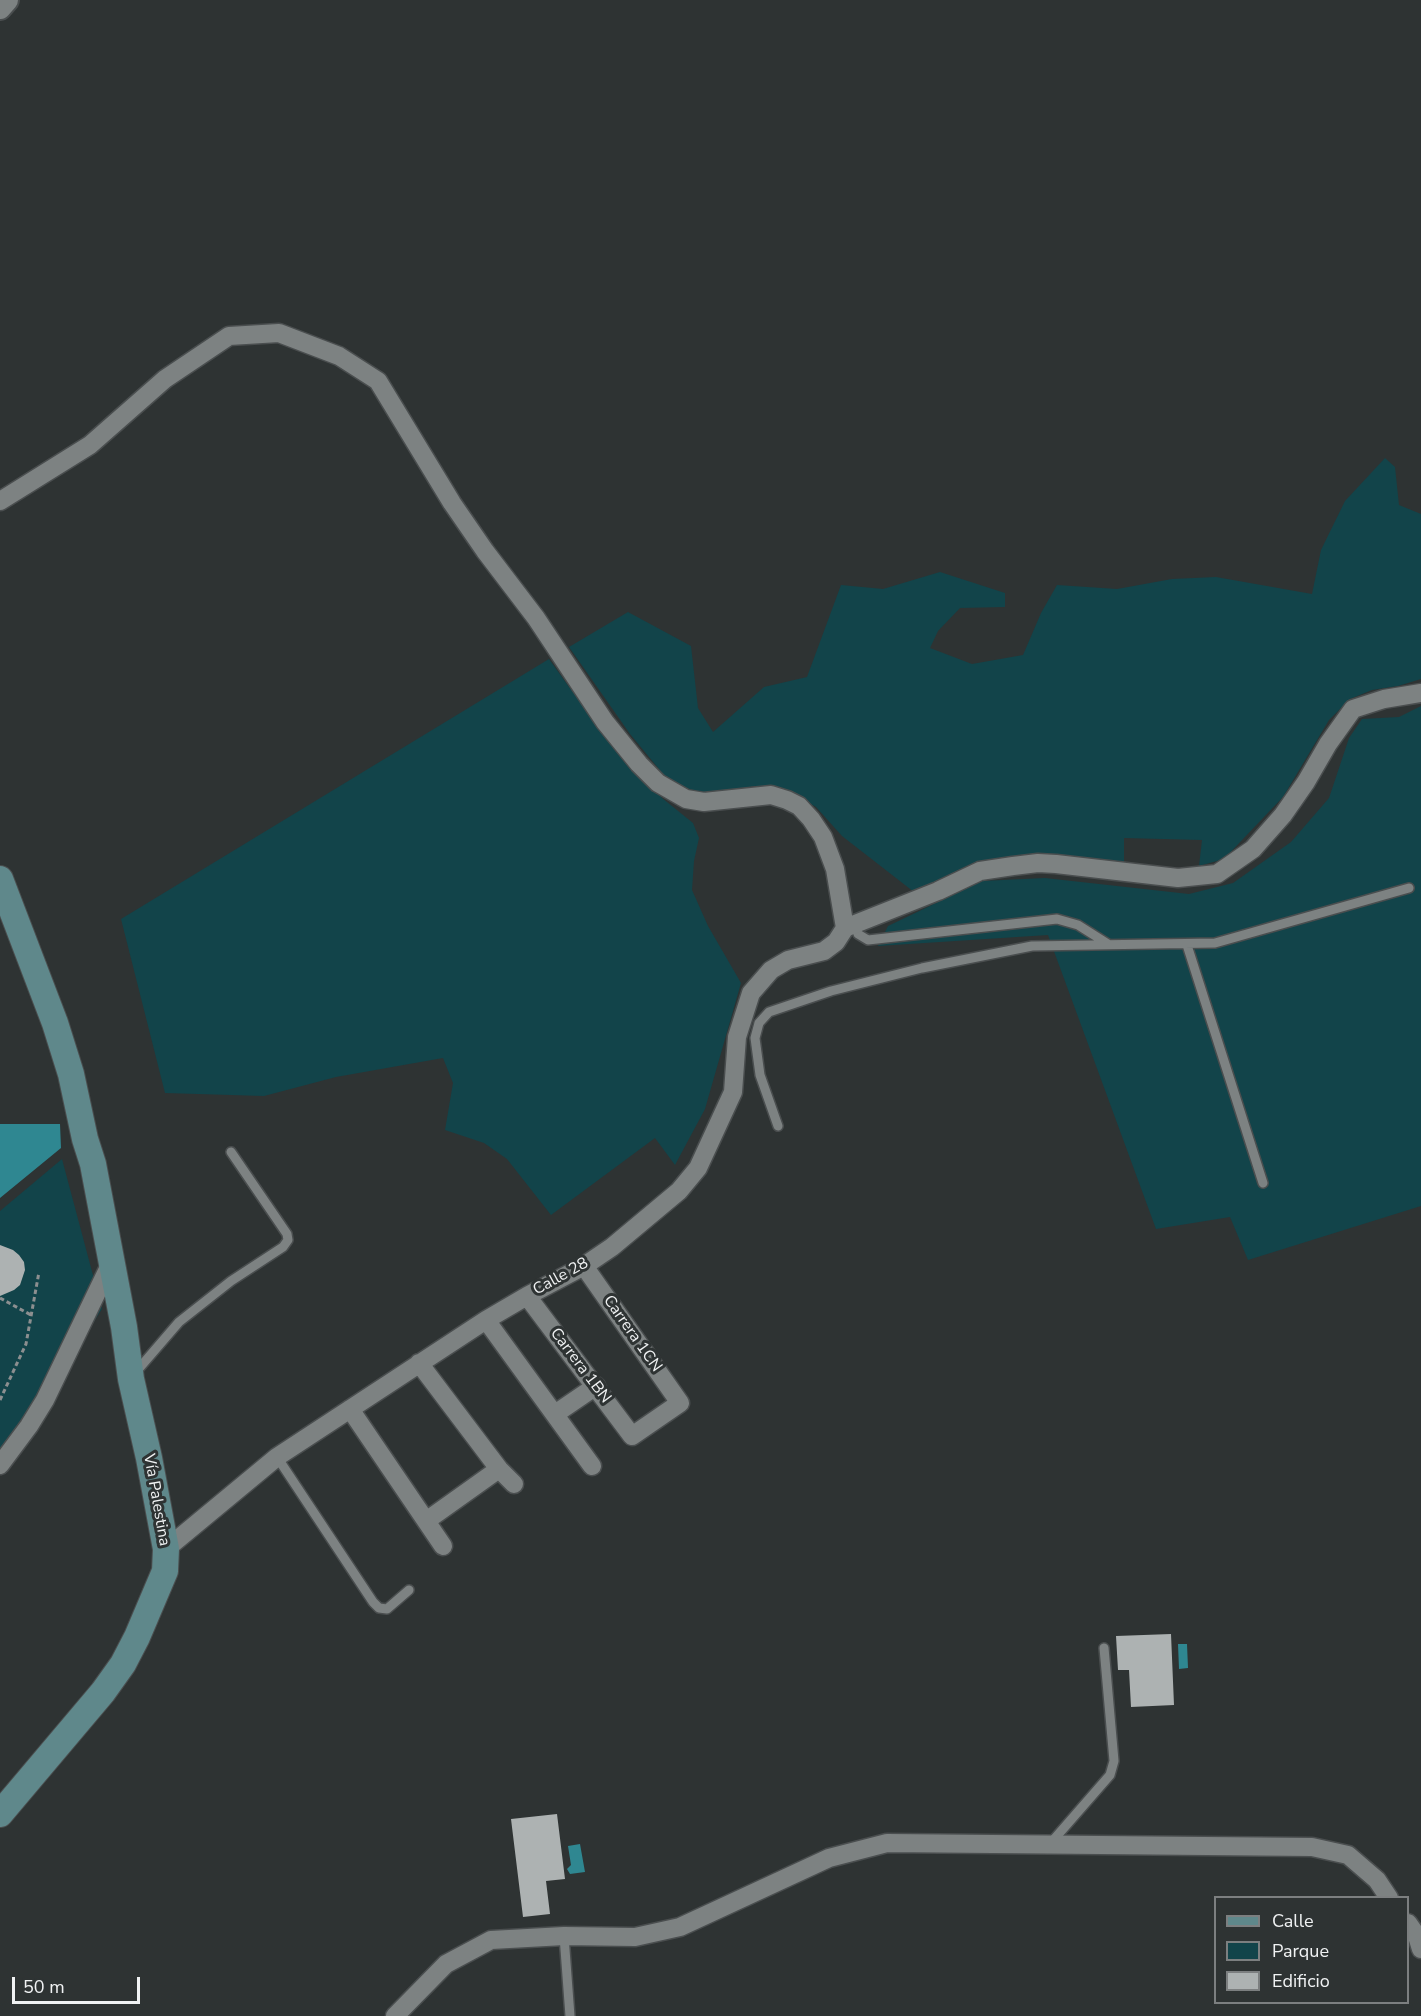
<!DOCTYPE html>
<html>
<head>
<meta charset="utf-8">
<style>
  body { margin:0 }
  #map { position:relative; width:1421px; height:2016px; overflow:hidden; background:#2e3333; font-family:"Nunito Sans",sans-serif }
  canvas { display:block }
  .legend { position:absolute; left:1214px; top:1896px; width:195px; height:108px; box-sizing:border-box; background:#2e3333; border:2px solid #7c7f80; margin:0; padding:8px 10px; list-style:none; font-size:18px; color:#f0f2f3 }
  .legend li { display:flex; align-items:center; gap:12px; height:30px }
  .legend b { width:30px; border:2px solid #7c7f80 }
  .scale { position:absolute; left:12px; top:1977px; width:128px; height:27px; box-sizing:border-box; border:3px solid #f0f2f3; border-top:0; padding-left:8px; font-size:18px; line-height:21px; white-space:nowrap; color:#f0f2f3; -webkit-text-stroke:4px #2e3333; paint-order:stroke }
</style>
</head>
<body>
<div id="map">
<canvas width="1421" height="2016"></canvas>
<ul class="legend">
<li><b style="height:8px;background:#5f888b"></b>Calle</li>
<li><b style="height:16px;background:#12444a"></b>Parque</li>
<li><b style="height:16px;background:#adb2b2"></b>Edificio</li>
</ul>
<div class="scale">50 m</div>
</div>
<script>
const c = document.querySelector('canvas').getContext('2d');
c.lineJoin = 'round';
function fill(path, color) { c.fillStyle = color; c.fill(path, 'evenodd'); }
const shape = rows => new Path2D(rows.map(r => 'M' + r).join(''));
function strokePath(path, color, width, dash) { c.strokeStyle = color; c.lineWidth = width; c.lineCap = dash ? 'butt' : 'round'; c.setLineDash(dash || []); c.stroke(path); }
function label(font, color, halo, rows, align = 'center') {
  c.font = font + ' "Nunito Sans",sans-serif'; c.lineWidth = 6; c.setLineDash([]); c.textBaseline = 'middle'; c.strokeStyle = halo; c.fillStyle = color; for (const [text, x, y, turn = 0] of rows) {
    c.save(); c.translate(x, y); c.rotate((+turn || 0) * Math.PI / 180); c.textAlign = isNaN(turn) ? turn : align; if (halo) c.strokeText(text, 0, 0); c.fillText(text, 0, 0); c.restore();
  }
}
fill(shape([
  [1385,458,1395,467,1399,505,1421,514,1421,679,1398,686,1372,690,1350,699,1329,720,1283,797,1224,859,1199,866,1202,840,1124,838,1124,866,1064,856,914,892,842,836,816,807,787,791,754,786,720,794,696,792,668,780,630,734,569,647,628,612,691,646,698,708,713,732,764,687,807,677,841,585,883,589,940,572,1005,593,1005,607,960,608,938,631,930,648,972,664,1023,655,1041,613,1057,585,1117,589,1172,579,1216,577,1312,594,1321,550,1345,501],
  [549,659,603,734,662,798,693,823,699,838,694,861,692,890,708,926,741,983,705,1109,675,1165,655,1138,551,1215,507,1159,484,1143,445,1130,453,1083,443,1058,336,1077,264,1096,165,1093,121,919],
  [1421,706,1421,1206,1248,1260,1230,1217,1156,1229,1048,935,878,946,888,926,982,881,1045,878,1189,894,1233,883,1291,842,1329,798,1349,738,1362,719,1399,717],
  [62,1159,102,1309,0,1468,0,1211]
]), '#12444a');
fill(shape([
  [0,1124,60,1124,61,1148,0,1198],
  [1178,1644,1187,1644,1188,1668,1179,1669],
  [580,1844,585,1872,570,1874,567,1869,571,1865,568,1846]
]), '#2f8791');
fill(shape([
  [0,1245,13,1250,19,1255,24,1262,25,1270,20,1285,14,1290,0,1296],
  [1171,1634,1174,1705,1131,1707,1129,1670,1118,1670,1116,1636],
  [557,1814,565,1879,546,1881,550,1914,523,1917,511,1819]
]), '#adb2b2');
const service = shape([
  [855,924,858,934,868,940,1057,919,1078,925,1108,944],
  [1187,945,1263,1183],
  [778,1126,760,1075,755,1038,759,1023,769,1012,831,991,922,968,1032,946,1215,943,1409,888],
  [135,1373,179,1322,231,1281,283,1247,288,1240,287,1234,231,1152],
  [277,1457,373,1602,379,1608,387,1609,409,1590],
  [1049,1845,1110,1775,1114,1761,1104,1648],
  [564,1936,570,2016]
]);
const minor = shape([
  [0,501,90,445,165,379,229,336,279,333,339,356,378,381,452,503,485,551,536,618,605,722,639,764,658,783,686,799,704,802,771,795,787,800,799,806,811,819,823,837,835,869,845,928],
  [845,928,938,891,980,871,1013,866,1038,863,1056,864,1178,878,1217,874,1253,849,1283,815,1306,782,1328,744,1353,709,1384,699,1421,693],
  [527,1296,632,1436,680,1403,584,1266],
  [486,1320,592,1466],
  [419,1363,499,1469,514,1484],
  [350,1409,443,1546],
  [555,1414,596,1386],
  [0,1465,29,1426,45,1400,111,1263],
  [426,1521,499,1469],
  [166,1549,277,1457,486,1320,527,1296,584,1266,612,1247,679,1191,698,1168,733,1092,737,1037,751,993,771,970,788,960,824,951,836,942,845,928],
  [1408,1923,1417,1936,1421,1949],
  [395,2016,446,1964,491,1940,564,1936,635,1937,680,1927,829,1858,887,1843,1312,1847,1348,1855,1377,1880,1389,1898]
]);
const tertiary = shape([
  [0,8,7,0]
]);
const secondary = shape([
  [0,879,55,1023,71,1074,85,1139,93,1164,124,1327,131,1379,149,1458,166,1549,165,1571,137,1637,123,1664,103,1692,0,1814]
]);
strokePath(service, '#4a4e4f', 12);
strokePath(minor, '#4a4e4f', 21);
strokePath(tertiary, '#4a4e4f', 26);
strokePath(secondary, '#4a4e4f', 28);
strokePath(shape([
  [0,1298,31,1315],
  [0,1400,26,1344,39,1272]
]), '#8c8f90', 3, [4.5, 3]);
strokePath(service, '#7d8282', 9);
strokePath(minor, '#7d8282', 18);
strokePath(tertiary, '#7d8282', 22);
strokePath(secondary, '#5f888b', 26);
label('16px', '#f0f2f3', '#2e3333', [
  ["Calle 28",561,1277,-29],
  ["Carrera 1CN",632,1334,55],
  ["Carrera 1BN",580,1366,53],
  ["Vía Palestina",156,1500,80]
]);
</script>
</body>
</html>
